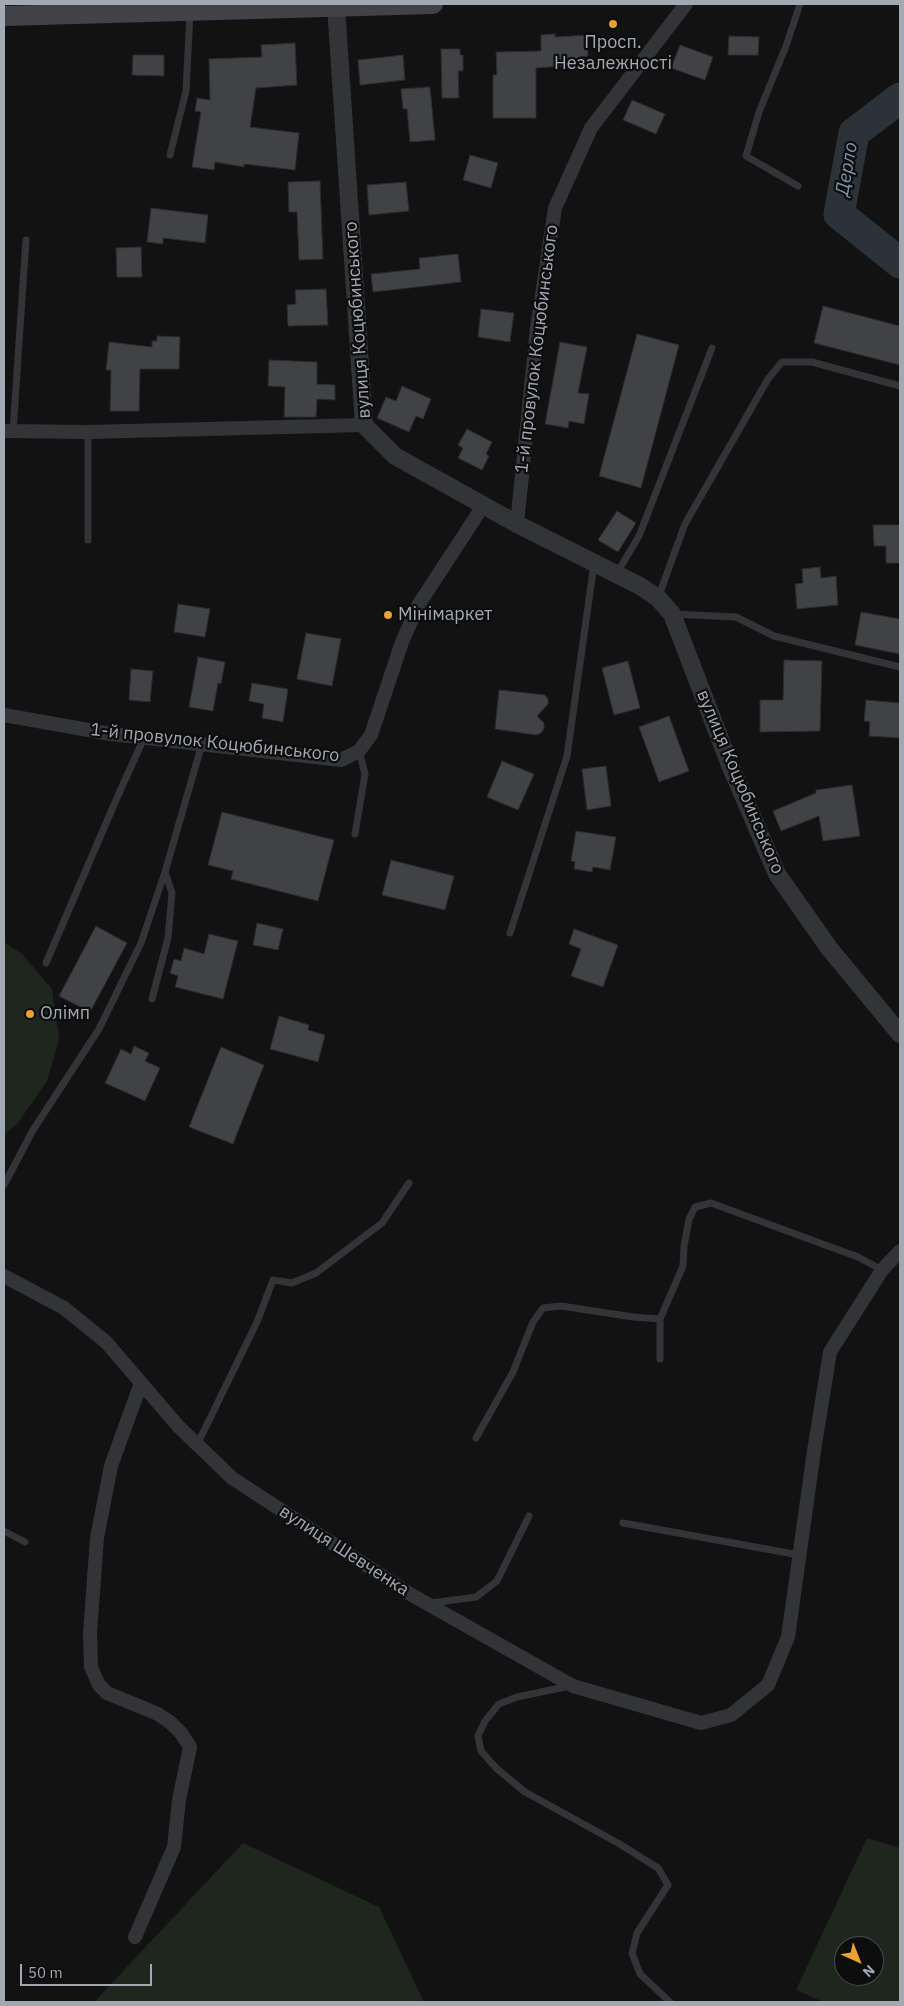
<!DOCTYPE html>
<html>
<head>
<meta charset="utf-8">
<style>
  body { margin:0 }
  #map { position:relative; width:904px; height:2006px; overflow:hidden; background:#121213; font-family:"IBM Plex Sans",sans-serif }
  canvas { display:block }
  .frame { position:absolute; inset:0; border:5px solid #a3a9b3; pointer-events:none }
  .north { position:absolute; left:834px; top:1936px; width:50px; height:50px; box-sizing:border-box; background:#0d0d0e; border:1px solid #494b50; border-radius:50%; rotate:136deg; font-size:14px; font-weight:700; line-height:20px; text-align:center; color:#a3a9b3 }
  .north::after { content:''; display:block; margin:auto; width:18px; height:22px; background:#eba032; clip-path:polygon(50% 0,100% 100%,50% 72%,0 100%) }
  .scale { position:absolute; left:20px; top:1964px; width:132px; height:22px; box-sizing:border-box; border:2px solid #a3a9b3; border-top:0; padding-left:6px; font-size:15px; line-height:18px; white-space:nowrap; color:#a3a9b3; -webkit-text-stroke:4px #0d0d0e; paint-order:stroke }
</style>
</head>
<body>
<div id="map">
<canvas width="904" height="2006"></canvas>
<div class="frame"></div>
<div class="north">N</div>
<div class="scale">50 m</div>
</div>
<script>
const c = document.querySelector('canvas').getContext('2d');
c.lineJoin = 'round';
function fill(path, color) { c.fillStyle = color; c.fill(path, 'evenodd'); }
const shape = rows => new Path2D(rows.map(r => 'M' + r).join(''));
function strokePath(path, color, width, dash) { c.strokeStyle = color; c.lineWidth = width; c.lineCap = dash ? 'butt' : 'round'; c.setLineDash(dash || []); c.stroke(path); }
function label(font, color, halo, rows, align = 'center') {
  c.font = font + ' "IBM Plex Sans",sans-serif'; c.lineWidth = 4.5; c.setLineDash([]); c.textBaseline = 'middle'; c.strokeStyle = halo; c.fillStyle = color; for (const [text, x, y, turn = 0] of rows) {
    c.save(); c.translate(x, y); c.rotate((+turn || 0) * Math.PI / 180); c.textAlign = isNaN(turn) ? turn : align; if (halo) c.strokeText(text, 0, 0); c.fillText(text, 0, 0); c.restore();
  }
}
fill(shape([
  [4,942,22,954,52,989,59,1039,47,1081,18,1123,4,1135],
  [867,1838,900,1848,900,2002,824,2002,796,1990],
  [844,1946,874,1946,874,1976,844,1976],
  [243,1843,379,1907,424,2002,94,2002]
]), '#1e261e');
strokePath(shape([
  [900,98,854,133,839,214,900,263]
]), '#2b3338', 31);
const building = shape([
  [555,34,555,37,587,35,588,56,579,57,579,65,536,68,536,118,493,118,493,75,497,75,496,52,541,51,541,35,555,34],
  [729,36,759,37,758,55,728,55,729,36],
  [295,43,297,85,256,88,250,127,299,133,295,170,244,164,244,167,215,162,214,170,192,167,201,112,195,111,197,98,210,100,209,59,262,57,261,45,295,43],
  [680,45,713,57,705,80,671,68,680,45],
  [441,49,460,49,460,55,463,55,463,71,458,71,459,98,442,98,441,49],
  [133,55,164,55,164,76,132,75,133,55],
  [403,55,405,80,360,85,358,60,403,55],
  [430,87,435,140,410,142,407,109,403,109,401,89,430,87],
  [632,100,665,114,656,134,623,120,632,100],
  [470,155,498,163,491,188,463,180,470,155],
  [320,181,323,259,299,260,297,212,289,212,288,182,320,181],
  [406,182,409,211,369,215,367,185,406,182],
  [151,208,208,215,205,243,163,238,163,244,147,242,151,208],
  [141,247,142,277,117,277,116,248,141,247],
  [458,254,461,282,373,292,371,274,420,269,419,258,458,254],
  [326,289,328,325,288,326,287,305,296,304,295,290,326,289],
  [823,306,900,326,900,365,814,343,823,306],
  [481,309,514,313,510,342,478,337,481,309],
  [637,334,679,345,641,488,599,476,637,334],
  [157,336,180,337,179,369,140,369,139,411,110,411,111,370,106,370,109,342,152,347,152,341,157,341,157,336],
  [560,342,587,347,578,393,589,394,584,424,569,421,568,428,545,424,560,342],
  [269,360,317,362,317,384,335,385,335,400,317,399,316,417,284,417,285,387,268,386,269,360],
  [402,386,431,399,423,419,416,416,409,432,377,418,386,397,396,401,402,386],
  [467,429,492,442,486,454,489,456,482,470,458,458,463,448,458,445,467,429],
  [617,511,636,523,618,552,598,540,617,511],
  [873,525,900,525,900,563,886,563,886,546,874,546,873,525],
  [820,567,821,578,836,576,838,605,797,609,795,584,803,583,802,569,820,567],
  [178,604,210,609,205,637,174,632,178,604],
  [861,612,900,619,900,654,855,645,861,612],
  [306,633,341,639,332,686,297,679,306,633],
  [198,657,225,662,221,684,218,683,213,711,189,707,198,657],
  [784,660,822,661,820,731,760,732,760,700,783,700,784,660],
  [628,661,640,708,614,715,602,668,628,661],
  [131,669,153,671,150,702,129,700,131,669],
  [252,683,288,689,283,722,262,718,264,704,249,701,252,683],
  [499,690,545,695,548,699,548,704,537,716,544,723,544,729,541,733,536,735,495,729,499,690],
  [866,700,900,703,900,738,869,736,870,722,864,721,866,700],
  [669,716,689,771,659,782,639,727,669,716],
  [502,761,534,774,518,810,487,797,502,761],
  [606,766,611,806,587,810,582,769,606,766],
  [852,785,860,836,823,841,819,816,781,831,773,811,816,793,816,790,852,785],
  [222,812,334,840,318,901,231,879,233,871,208,865,222,812],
  [576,831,616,837,610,870,593,867,592,872,574,869,575,862,571,861,576,831],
  [391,860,454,876,445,910,382,895,391,860],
  [257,923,283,929,278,950,253,945,257,923],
  [96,926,127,943,90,1012,59,996,96,926],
  [574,929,618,945,603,987,571,976,581,949,569,944,574,929],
  [209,934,238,941,223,999,175,987,178,976,170,973,174,959,181,961,184,948,204,954,209,934],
  [279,1016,309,1025,308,1030,325,1035,318,1062,270,1049,279,1016],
  [134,1046,149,1053,145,1061,160,1068,145,1101,105,1083,121,1049,131,1054,134,1046],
  [221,1047,264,1065,233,1144,189,1127,221,1047]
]);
fill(building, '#414246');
strokePath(building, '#2c2c2f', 1);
strokePath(shape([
  [170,155,186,91,190,13],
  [798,186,746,156,759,112,786,46,800,4],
  [13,431,26,240],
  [88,540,88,432],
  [617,573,639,536,712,348],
  [658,598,685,524,768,379,782,362,812,362,900,386],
  [673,614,736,617,774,636,900,667],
  [355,834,365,774,359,751],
  [510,933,567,756,594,564],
  [46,963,116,800,144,738],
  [152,999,168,938,172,893,165,872],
  [4,1185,33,1130,99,1029,141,943,165,872,202,744],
  [660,1359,660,1319,683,1266,684,1246,689,1219,695,1207,711,1203,858,1257,882,1270],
  [476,1438,513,1372,533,1322,543,1308,561,1306,633,1317,660,1319],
  [197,1445,257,1322,273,1280,292,1283,316,1273,382,1223,409,1183],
  [623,1523,799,1555],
  [4,1531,25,1542],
  [431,1603,476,1597,497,1581,529,1516],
  [570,1686,517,1697,499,1704,485,1721,478,1736,481,1751,496,1768,525,1792,618,1843,658,1868,668,1885,637,1933,632,1953,640,1974,670,2002]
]), '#333438', 7);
strokePath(shape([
  [4,431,88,432,364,425],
  [517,524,537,328,555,208,591,128,686,4],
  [4,715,111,734,341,760,359,751,371,735,402,642,419,604,483,506],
  [4,1276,64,1308,106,1342,178,1426,232,1478,410,1594,573,1686,701,1723,731,1715,768,1685,788,1637,814,1451,830,1352,882,1270,900,1251],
  [135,1937,174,1847,179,1800,190,1747,181,1733,171,1723,158,1714,107,1693,99,1685,91,1667,90,1633,97,1538,111,1466,141,1383]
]), '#333438', 14);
strokePath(shape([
  [336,6,364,425,395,456,517,524,640,586,658,598,672,614,730,765,777,874,829,948,900,1034]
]), '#333438', 18);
strokePath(shape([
  [4,16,433,4]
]), '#414348', 20);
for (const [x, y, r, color] of [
  [613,24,5,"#eba032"],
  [388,615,5,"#eba032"],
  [30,1014,5,"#eba032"]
]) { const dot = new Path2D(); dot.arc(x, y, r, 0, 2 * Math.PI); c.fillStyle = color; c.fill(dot); strokePath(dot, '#0d0d0e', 2); }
label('18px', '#a3a9b3', '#0d0d0e', [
  ["Просп.",613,43,"center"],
  ["Незалежності",613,64,"center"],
  ["Мінімаркет",398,615],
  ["Олімп",40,1014]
], 'left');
label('18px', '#a3a9b3', '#0d0d0e', [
  ["вулиця Коцюбинського",358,320,-94],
  ["1-й провулок Коцюбинського",537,349,-83],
  ["1-й провулок Коцюбинського",215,743,6],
  ["вулиця Коцюбинського",740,782,67],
  ["вулиця Шевченка",344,1551,33]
]);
label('italic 19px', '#7b99ae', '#0d0d0e', [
  ["Дерло",847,169,-80]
]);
</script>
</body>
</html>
